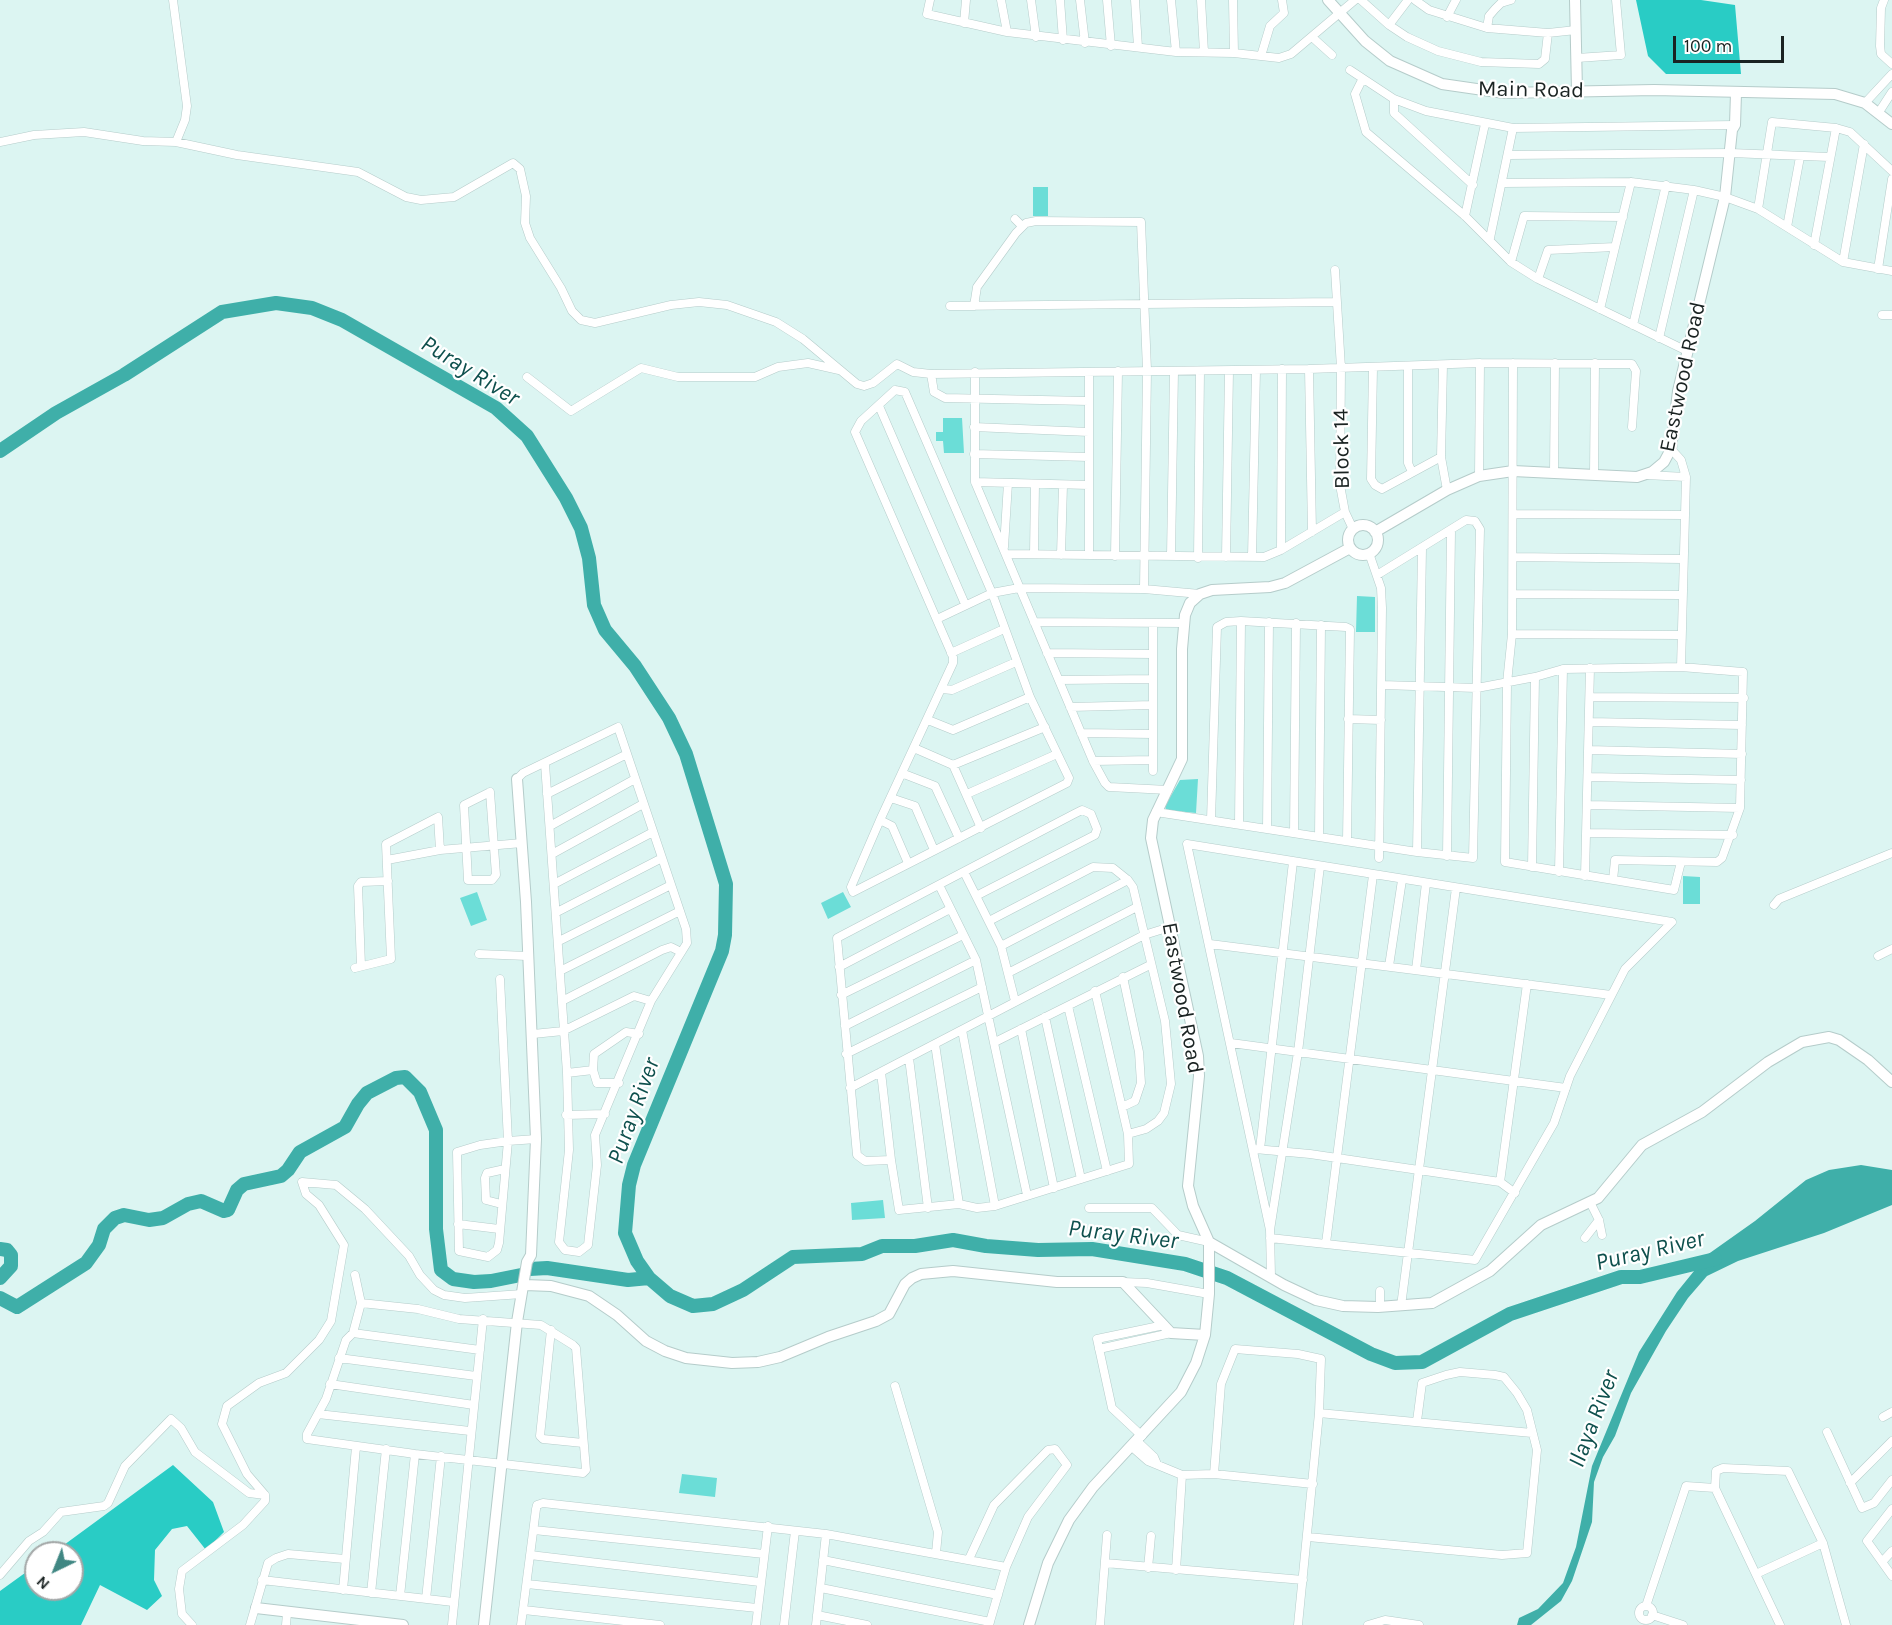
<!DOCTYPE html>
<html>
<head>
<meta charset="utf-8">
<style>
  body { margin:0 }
  #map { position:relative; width:1892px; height:1625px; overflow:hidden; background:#dcf5f2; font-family:Karla,sans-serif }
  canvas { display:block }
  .north { position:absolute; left:24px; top:1541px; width:60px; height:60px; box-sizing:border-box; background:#fff; border:2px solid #a3a7a7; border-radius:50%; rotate:223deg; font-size:16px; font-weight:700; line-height:24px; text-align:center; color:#1a2322 }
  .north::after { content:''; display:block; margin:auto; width:21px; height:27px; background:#408783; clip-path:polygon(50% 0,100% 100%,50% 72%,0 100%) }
  .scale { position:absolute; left:1673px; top:36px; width:111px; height:27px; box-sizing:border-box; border:3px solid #1a2322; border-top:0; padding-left:8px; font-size:18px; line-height:21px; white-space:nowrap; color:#1a2322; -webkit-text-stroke:4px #fff; paint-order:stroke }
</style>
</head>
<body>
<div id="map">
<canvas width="1892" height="1625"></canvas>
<div class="north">N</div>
<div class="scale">100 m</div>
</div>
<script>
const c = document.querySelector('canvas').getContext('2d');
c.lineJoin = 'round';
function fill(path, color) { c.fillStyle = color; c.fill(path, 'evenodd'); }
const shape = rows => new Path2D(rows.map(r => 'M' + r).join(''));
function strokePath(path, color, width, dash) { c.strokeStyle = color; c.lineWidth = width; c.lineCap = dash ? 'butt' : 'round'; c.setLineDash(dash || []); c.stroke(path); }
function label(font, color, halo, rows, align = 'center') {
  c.font = font + ' Karla,sans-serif'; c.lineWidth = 4.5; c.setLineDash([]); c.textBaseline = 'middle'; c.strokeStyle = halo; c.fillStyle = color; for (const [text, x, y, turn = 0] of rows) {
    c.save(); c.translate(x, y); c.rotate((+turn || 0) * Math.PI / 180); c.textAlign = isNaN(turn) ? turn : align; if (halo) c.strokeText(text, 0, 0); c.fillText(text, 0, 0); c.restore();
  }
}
fill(shape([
  [1033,187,1048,187,1048,216,1033,216],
  [943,418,962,418,964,453,944,453,943,441,936,441,936,432,943,432],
  [1357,596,1375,597,1375,632,1356,632],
  [1198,779,1196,813,1166,810,1165,806,1180,780],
  [1683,876,1700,877,1700,904,1683,904],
  [477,892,487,920,471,926,460,898],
  [843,892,851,907,828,919,821,903],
  [883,1200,885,1218,852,1220,851,1203],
  [682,1474,717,1478,715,1497,679,1493]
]), '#6bddd7');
fill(shape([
  [1636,0,1701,0,1735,5,1741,74,1666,74,1648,56],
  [173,1465,213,1502,224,1532,206,1550,187,1526,172,1529,155,1550,154,1580,162,1596,147,1610,100,1585,81,1625,0,1625,0,1591,36,1565,36,1589,72,1589,72,1553,53,1553]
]), '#29ccc5');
fill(shape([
  [1861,1165,1892,1170,1892,1205,1824,1233,1738,1261,1707,1276,1688,1298,1666,1331,1631,1393,1615,1436,1603,1457,1594,1482,1592,1522,1572,1581,1561,1601,1531,1625,1517,1625,1519,1618,1538,1609,1563,1583,1576,1547,1592,1466,1639,1352,1677,1292,1707,1255,1755,1221,1806,1180,1829,1170]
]), '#3fafa9');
strokePath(shape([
  [0,451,56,413,124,375,222,312,276,303,312,308,342,320,496,408,527,436,566,498,581,528,589,558,594,605,605,630,635,666,669,718,686,754,726,884,725,935,722,951,634,1165,629,1185,625,1233,637,1261,649,1278,670,1296,693,1306,713,1304,743,1290,793,1257,862,1254,882,1246,915,1246,953,1240,986,1246,1038,1250,1092,1249,1185,1264,1227,1278,1371,1354,1395,1363,1422,1362,1510,1314,1621,1277,1640,1277,1715,1259],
  [0,1249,7,1250,11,1255,11,1266,0,1278],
  [530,1269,547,1268,628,1280,649,1278],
  [0,1298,17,1307,86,1263,99,1245,104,1229,115,1218,124,1215,149,1220,163,1218,188,1204,201,1201,224,1211,228,1210,237,1190,244,1184,281,1176,288,1170,300,1152,345,1127,358,1104,367,1093,396,1078,405,1077,420,1092,436,1130,436,1229,441,1270,453,1279,474,1282,491,1281,521,1275]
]), '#3fafa9', 14);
const street = shape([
  [173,0,187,106,185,120,176,142],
  [930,0,927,14,1007,32,1176,52,1234,53,1279,58,1291,54,1355,0],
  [1001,0,1007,32],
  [1031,0,1036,37],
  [1060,0,1063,40],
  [1080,0,1085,43],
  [1107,0,1111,46],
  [1135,0,1138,47],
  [1171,0,1176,52],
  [1201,0,1204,52],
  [1233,0,1234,53],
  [1361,0,1389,25,1407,37,1438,51,1481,62,1539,64,1545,59,1548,33],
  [1415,0,1429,10,1487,28,1548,33,1576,30],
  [1884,0,1881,8,1880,46,1881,54,1892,64],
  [1447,17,1456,0],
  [964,23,966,0],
  [1389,25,1408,0],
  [1487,28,1489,16,1495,9,1501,3,1511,0],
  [1312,37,1332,55],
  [1261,56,1270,26,1284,13,1282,0],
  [1577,58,1621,55,1616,0],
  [1350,70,1394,99,1426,111,1513,128,1735,125],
  [1362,80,1355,94,1366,132,1465,216,1511,262,1538,279,1687,351],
  [1394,99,1394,113,1473,185],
  [1865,103,1892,74],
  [1879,112,1892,92],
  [0,142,34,135,84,132,143,141,176,142,237,155,358,172,406,197,421,200,454,197,513,163,520,169,526,196,525,223,530,238,561,288,572,311,581,320,595,323,671,305,699,302,727,305,776,322,803,339,857,384,864,386,873,383,897,364,913,372,931,374],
  [1508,155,1731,153,1829,157],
  [1502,183,1631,182,1694,190,1725,197,1758,209,1843,262,1892,271],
  [1758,209,1772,122,1836,128,1850,132,1892,171],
  [1465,216,1485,124],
  [1015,219,1022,226],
  [1787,227,1800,157],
  [1490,238,1513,128],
  [1814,245,1836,128],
  [1511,262,1524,216,1623,217],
  [1843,262,1864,144],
  [1878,269,1892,179],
  [1335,270,1341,368,1340,485,1345,512,1353,529],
  [1538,279,1548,250,1615,247],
  [950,306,1337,302],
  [974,306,977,287,1016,233,1026,223,1036,221,1141,222,1147,370,1144,589],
  [1600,309,1631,182],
  [1882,315,1892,315],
  [1633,325,1666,185],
  [1659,338,1694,190],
  [1513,363,1512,634,1507,683,1505,862,1674,890,1681,862],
  [1443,365,1441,457,1447,490],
  [1408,366,1408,463,1412,472],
  [1373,368,1371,479,1375,485,1382,489,1441,457],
  [1309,369,1312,532],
  [975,372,975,482,1093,761,1105,783,1109,787,1168,790],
  [527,377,571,411,641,368,678,377,755,377,778,367,808,363,839,370],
  [895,390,905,392,992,593,1030,697,1069,778,1067,783,853,892,851,887,880,820,953,663,953,657,855,432,861,421,895,390],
  [1089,401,945,398,934,392,931,374,1309,369,1480,363,1632,364,1636,371,1632,427],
  [879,406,965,604],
  [974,427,1089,432],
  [1671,449,1681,460,1686,477,1681,667],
  [974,454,1089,457],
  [1554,472,1555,363],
  [1594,474,1595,363],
  [1646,475,1686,477],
  [1479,476,1480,363],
  [975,482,1089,485],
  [1513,514,1685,515],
  [1004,547,1008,483],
  [1281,550,1282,369],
  [1369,553,1381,588,1382,608,1379,858],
  [1006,554,1264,557,1281,550,1345,512],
  [1034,554,1035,484],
  [1061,555,1063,485],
  [1089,555,1089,372],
  [1115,556,1118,371],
  [1171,556,1174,371],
  [1226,557,1229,371],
  [1252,557,1256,370],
  [1513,557,1683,559],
  [1198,558,1200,371],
  [1513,594,1681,595],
  [937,619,992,593,1019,588,1144,589,1200,594],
  [1034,622,1183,623],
  [1512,634,1680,635],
  [951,653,1004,629],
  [1047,653,1153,654],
  [1059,680,1153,679],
  [1382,685,1477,688,1535,677,1563,669,1681,667,1743,672,1740,808,1722,858,1717,862,1615,860,1613,880],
  [942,689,952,690,1016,662],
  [1591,697,1744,698],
  [1070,707,1153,705],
  [1348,719,1381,720],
  [928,720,953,730,1030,697],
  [1590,722,1742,725],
  [1081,733,1153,734],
  [914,748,953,765,981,828],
  [1589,750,1742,754],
  [1093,761,1153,760],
  [953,765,1045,727],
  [1153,771,1153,625],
  [904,774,935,786,959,838],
  [1589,777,1741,780],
  [517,779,523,773,618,727,686,929,687,943,651,1001,595,1135,597,1165,588,1245,579,1252,565,1250,559,1242,569,1150,567,1073,545,764],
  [490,792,496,875,492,880,468,880,464,805,490,792],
  [547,794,627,754],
  [967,794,1057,754],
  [891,798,915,806,934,850],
  [1588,805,1740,808],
  [1156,812,1417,852,1473,858,1480,529,1475,521,1466,520,1377,575],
  [880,820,892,826,908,863],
  [1211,820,1217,627,1226,622,1241,621,1346,627,1350,629,1347,841],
  [1239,824,1241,621],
  [550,826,635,779],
  [1267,829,1269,622],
  [1294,833,1296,623],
  [1587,833,1733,835],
  [1319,837,1321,625],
  [1417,852,1422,548],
  [552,854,643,804],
  [1447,856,1451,530],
  [387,860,440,850,522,843],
  [1532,867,1535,677],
  [964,872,1001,946,1015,1001],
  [1559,872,1563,669],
  [1585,876,1590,668],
  [554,884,653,832],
  [939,885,976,960,1027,1195],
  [976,896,1095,835,1097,829,1091,814,1082,810,1074,814,837,938,857,1155,865,1161,891,1160,899,1210,959,1204,977,1208,995,1206,1129,1164,1128,1134,1095,991],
  [1774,905,1779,899,1892,853],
  [557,912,662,858],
  [989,921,1093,867,1113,868,1128,880,1133,887,1165,1021,1171,1084,1164,1113,1158,1121,1146,1129,1128,1134],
  [559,941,671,885],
  [1210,944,1611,995],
  [1001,946,1128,880],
  [479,954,527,956],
  [1878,956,1892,949],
  [361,966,358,886,361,882,388,881],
  [1389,966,1402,880],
  [839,967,950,909],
  [355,968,391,959,386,844,438,817,440,850],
  [1416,970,1426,883],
  [560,971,680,911],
  [1008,973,1137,907],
  [500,979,508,1141,499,1243,497,1250,488,1257,459,1251,457,1152,480,1145,508,1141,536,1139],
  [841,995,963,935],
  [562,1001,662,950,671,947,681,952],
  [1068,1006,1107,1171],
  [1045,1017,1081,1179],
  [845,1026,976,960],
  [1021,1029,1054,1188],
  [962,1030,995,1206],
  [533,1034,563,1031,634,996,651,1001],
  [995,1042,1150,965],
  [1231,1043,1566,1088],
  [935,1044,959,1204],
  [846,1054,982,987],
  [909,1058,928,1208],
  [881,1072,891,1160],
  [567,1073,593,1070],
  [619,1083,597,1083,593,1070,594,1054,626,1032,639,1034],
  [850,1088,1144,935,1170,927],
  [1122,1107,1135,1101,1141,1083,1139,1052,1123,977],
  [566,1115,605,1114],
  [1255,1149,1310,1154,1500,1182,1515,1193],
  [1260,1149,1293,862],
  [1500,1182,1527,984],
  [1590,1202,1599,1220,1602,1235],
  [501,1204,486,1200,485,1178,487,1173,505,1169],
  [1089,1208,1152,1208,1178,1235,1209,1242],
  [458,1224,499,1229],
  [1270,1238,1475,1260,1554,1123,1570,1076,1625,969,1672,922,1187,844,1270,1230],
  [1585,1238,1599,1220],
  [1326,1243,1373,875],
  [355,1275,361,1303,353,1333,346,1340,326,1399,307,1434,307,1439,415,1454,583,1473,586,1470,576,1348,573,1345,541,1325,459,1319,418,1309,361,1303],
  [1271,1277,1270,1230,1298,1052,1320,866],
  [1123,1282,1147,1283,1209,1294],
  [1401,1306,1456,888],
  [1380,1307,1380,1291],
  [551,1330,540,1436,543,1439,583,1443],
  [353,1333,480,1350],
  [1099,1349,1171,1333],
  [339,1358,476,1376],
  [330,1384,474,1405],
  [895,1386,938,1532,936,1553],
  [1319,1413,1532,1433],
  [318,1414,470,1431],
  [1883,1417,1892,1412],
  [1827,1432,1862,1508,1874,1503,1892,1480],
  [1142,1436,1112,1408,1097,1339,1164,1325],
  [1137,1441,1154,1457,1157,1464],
  [1132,1447,1148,1461,1182,1475,1214,1474,1313,1484],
  [1214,1474,1221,1384,1235,1349,1298,1354,1321,1359,1319,1413,1298,1625],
  [1850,1483,1892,1441],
  [1715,1488,1716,1471,1723,1468,1788,1471,1823,1543,1846,1625],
  [1892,1509,1867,1541,1892,1576],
  [534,1530,764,1554],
  [1308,1537,1502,1555,1527,1553,1537,1450,1527,1410,1517,1393,1504,1377,1495,1375,1460,1372,1446,1375,1422,1383,1417,1421],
  [530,1555,760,1582],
  [969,1559,994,1505,1048,1450,1055,1449,1067,1465,1028,1517,1006,1567,989,1625],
  [823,1560,998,1595],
  [1882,1562,1892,1551],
  [1105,1563,1303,1580],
  [1148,1568,1151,1536],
  [1176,1570,1182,1475],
  [1756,1574,1823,1543],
  [0,1575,29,1541,43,1532,61,1512,104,1506,108,1503,125,1466,171,1419,181,1428,195,1452,249,1493,265,1495],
  [262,1580,453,1602],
  [527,1584,757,1608],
  [821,1588,990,1622],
  [343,1590,356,1447],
  [371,1593,386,1449],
  [400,1596,415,1454],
  [426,1599,441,1456],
  [1646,1606,1686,1486,1715,1488,1780,1625],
  '1639 1613a7 7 0 1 1 14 0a7 7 0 1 1-14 0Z',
  [524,1610,660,1625],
  [817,1615,867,1625],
  [1652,1615,1683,1625],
  [192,1625,182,1614,179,1589,182,1571,243,1525,265,1501,265,1495,247,1474,222,1424,227,1406,259,1383,286,1373,319,1340,331,1321,344,1245,319,1205,306,1194,302,1182,336,1185,365,1209,409,1256,420,1275,434,1290,444,1295,465,1298,522,1294],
  [250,1625,268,1563,276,1558,288,1554,345,1559],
  [286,1625,287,1613],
  [452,1625,483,1319],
  [521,1625,536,1509,537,1505,543,1503,826,1534,1006,1567],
  [756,1625,768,1526],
  [784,1625,795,1531],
  [816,1625,826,1534],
  [1100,1625,1107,1535],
  [1368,1625,1385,1620,1419,1625]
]);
const secondary = shape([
  [1328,0,1365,41,1390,61,1442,84,1504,93,1654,90,1835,94,1865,103,1892,124],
  [1575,0,1577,91],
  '1348 540a15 15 0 1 1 30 0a15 15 0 1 1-30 0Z',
  [1375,532,1447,490,1479,476,1513,471,1637,477,1652,472,1664,462,1671,449,1678,391,1725,197,1732,130,1735,125,1736,93],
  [1209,1242,1284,1285,1316,1300,1343,1306,1378,1307,1432,1303,1490,1271,1541,1225,1598,1198,1642,1145,1702,1112,1768,1062,1802,1042,1829,1037,1839,1040,1868,1060,1892,1082],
  [525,1285,551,1286,589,1296,617,1315,646,1341,665,1351,686,1358,732,1363,758,1362,780,1357,828,1337,876,1321,889,1314,905,1284,912,1278,921,1274,953,1271,1057,1282,1123,1282,1171,1333,1205,1335],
  [256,1608,403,1625],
  [484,1625,517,1322,527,1262,531,1255,536,1139,526,902,517,779],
  [1029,1625,1048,1563,1069,1520,1093,1487,1181,1392,1196,1363,1205,1335,1209,1294,1209,1242,1193,1206,1188,1186,1199,1076,1198,1056,1151,838,1153,820,1182,759,1182,649,1185,615,1190,603,1200,594,1212,590,1270,587,1285,583,1350,548]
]);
strokePath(street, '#b5ccca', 9);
strokePath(secondary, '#b5ccca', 12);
strokePath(street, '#fff', 8);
strokePath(secondary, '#fff', 10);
label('22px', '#1a2322', '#fff', [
  ["Main Road",1531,90,1],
  ["Eastwood Road",1683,377,-78],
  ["Block 14",1342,449,-91],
  ["Eastwood Road",1182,998,80]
]);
label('italic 24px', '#0e504d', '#fff', [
  ["Puray River",470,371,32],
  ["Puray River",634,1111,-70],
  ["Puray River",1123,1235,7],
  ["Puray River",1650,1251,-13],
  ["Ilaya River",1594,1419,-69]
]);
</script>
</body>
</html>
